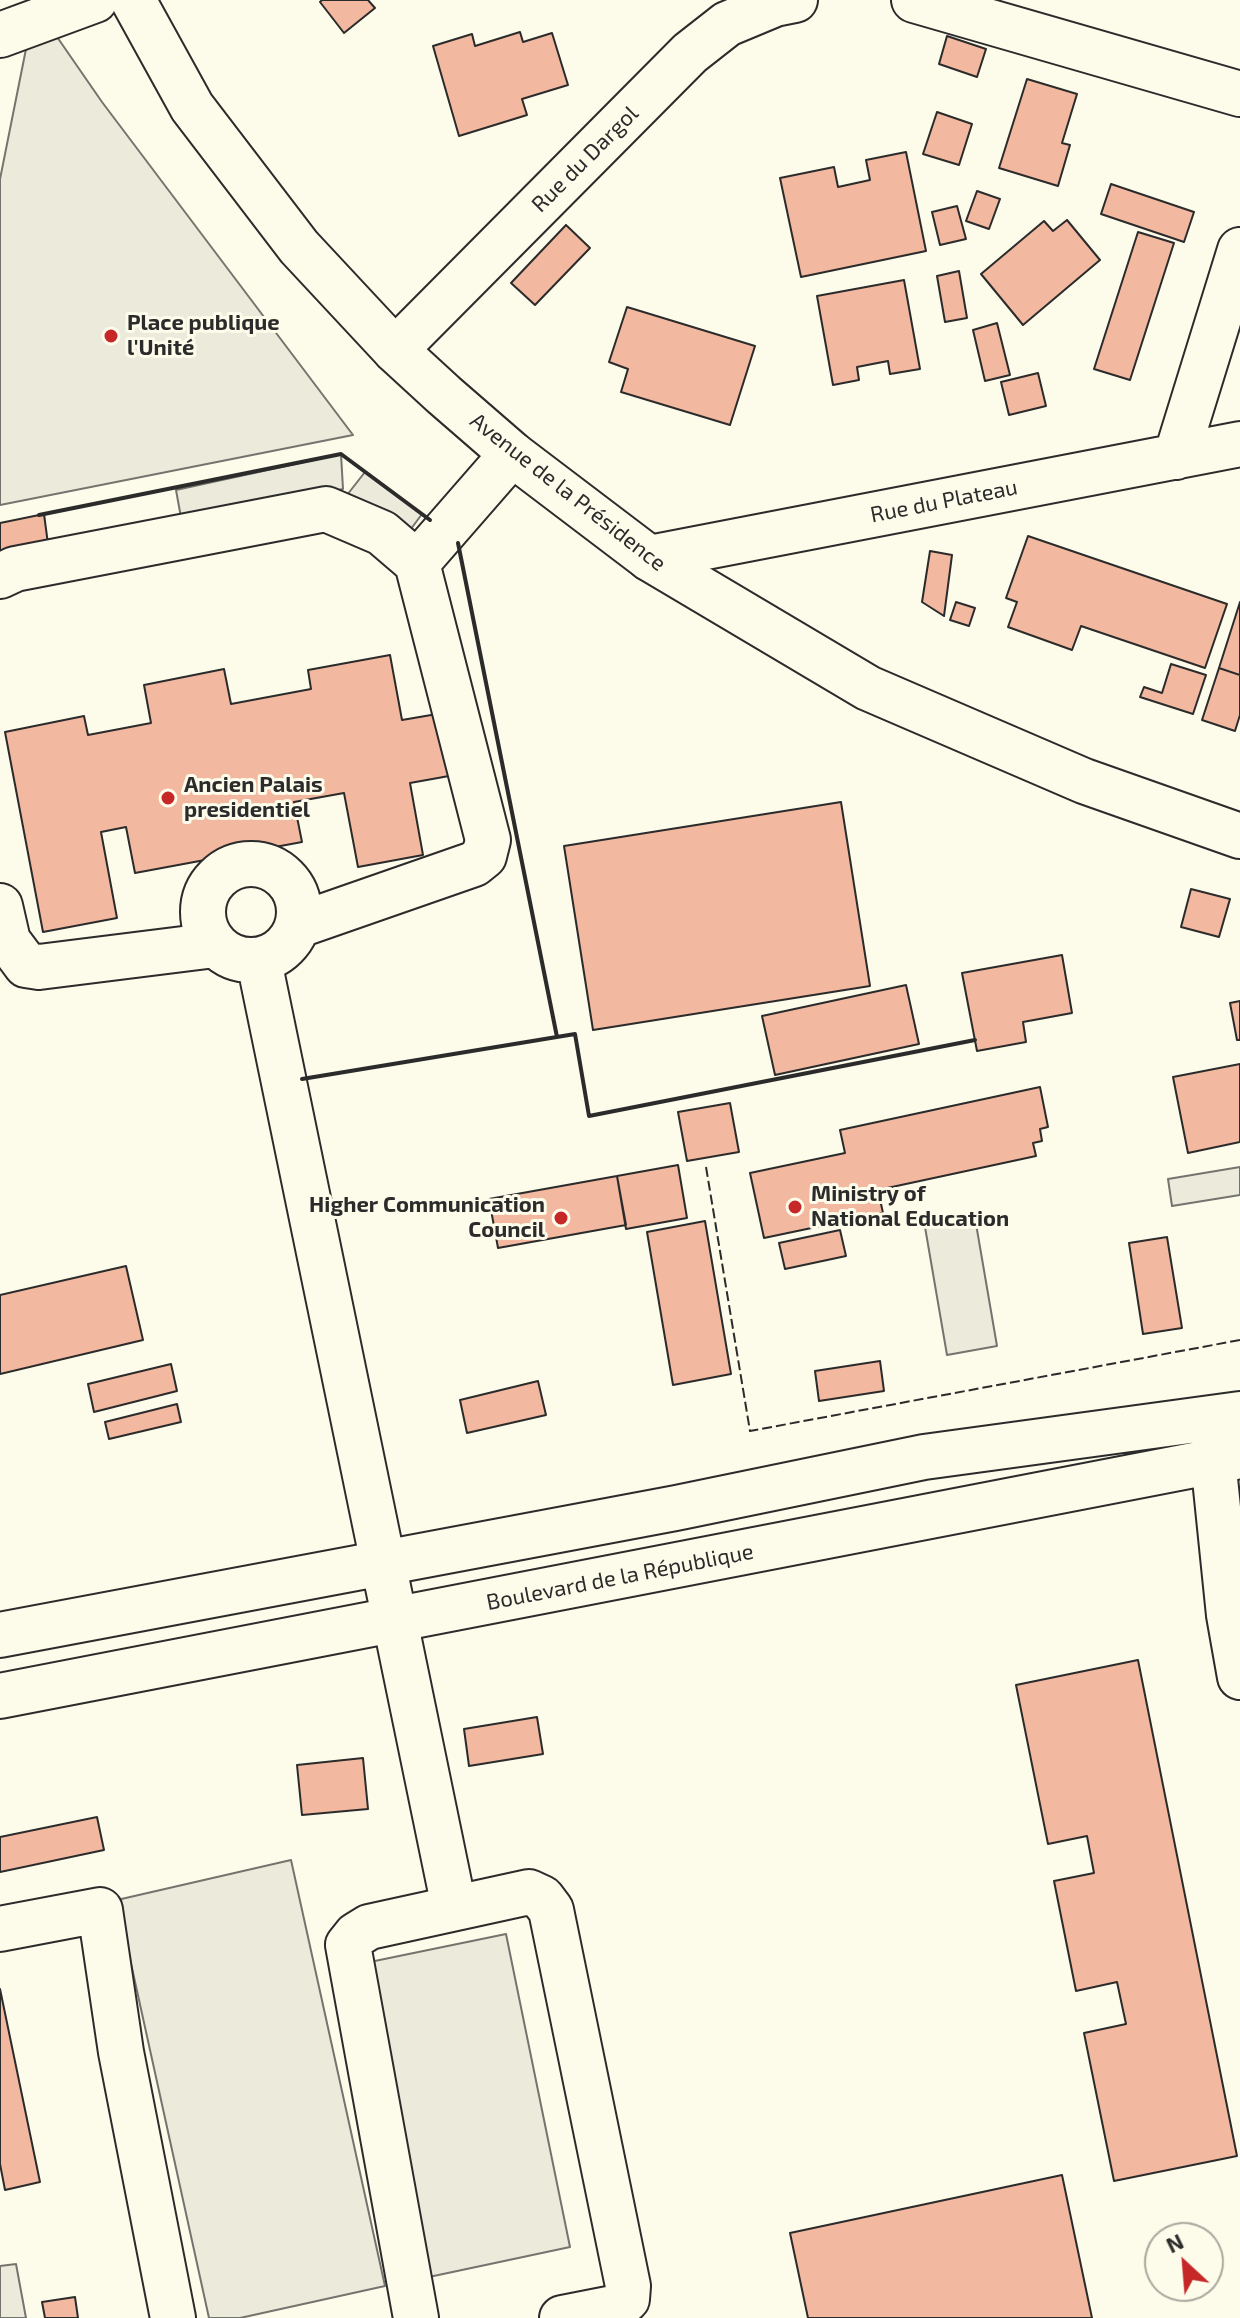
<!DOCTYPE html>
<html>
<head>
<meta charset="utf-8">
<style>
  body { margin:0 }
  #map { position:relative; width:1240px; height:2318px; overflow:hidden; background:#fdfbea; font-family:"Exo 2",sans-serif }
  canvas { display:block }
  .north { position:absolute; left:1144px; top:2222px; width:80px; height:80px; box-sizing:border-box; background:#fdfbea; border:2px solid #a9a89e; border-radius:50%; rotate:334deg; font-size:22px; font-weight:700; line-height:32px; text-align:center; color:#2b2b2b }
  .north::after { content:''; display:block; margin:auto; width:28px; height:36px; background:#c62828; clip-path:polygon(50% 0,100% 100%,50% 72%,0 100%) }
</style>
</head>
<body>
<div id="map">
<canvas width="1240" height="2318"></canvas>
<div class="north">N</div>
</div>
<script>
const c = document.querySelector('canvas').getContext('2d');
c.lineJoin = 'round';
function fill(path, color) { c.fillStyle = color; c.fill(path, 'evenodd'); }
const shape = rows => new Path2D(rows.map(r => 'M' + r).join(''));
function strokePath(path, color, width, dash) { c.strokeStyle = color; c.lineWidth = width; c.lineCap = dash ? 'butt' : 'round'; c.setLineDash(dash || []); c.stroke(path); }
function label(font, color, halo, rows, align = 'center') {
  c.font = font + ' "Exo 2",sans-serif'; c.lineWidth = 6; c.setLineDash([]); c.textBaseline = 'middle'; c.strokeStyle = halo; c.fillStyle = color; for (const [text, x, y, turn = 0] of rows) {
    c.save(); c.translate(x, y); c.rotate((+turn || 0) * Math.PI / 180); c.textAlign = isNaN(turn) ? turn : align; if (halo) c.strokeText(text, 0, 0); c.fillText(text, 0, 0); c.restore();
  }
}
const green = shape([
  [55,34,102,102,353,435,0,505,0,179,27,44,55,34],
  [291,1860,385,2286,240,2318,209,2318,117,1900,291,1860],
  [506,1934,570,2247,429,2277,365,1963,506,1934],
  [16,2264,26,2318,0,2318,0,2266,16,2264]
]);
fill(green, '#ecebdb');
strokePath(green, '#74746e', 2);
const parking = shape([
  [341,454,343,489,182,523,176,490,341,454],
  [365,472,422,514,405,537,347,495,365,472],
  [1240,1167,1240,1195,1172,1206,1168,1179,1240,1167],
  [975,1218,997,1346,947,1355,925,1227,975,1218]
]);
fill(parking, '#eceadb');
strokePath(parking, '#74746e', 2);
const building = shape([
  [322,0,368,0,375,8,344,33,320,2,322,0],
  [520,32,523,42,552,33,568,85,522,99,527,115,459,136,433,46,472,34,475,46,520,32],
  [947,36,986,49,977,77,939,64,947,36],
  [1027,79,1077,94,1062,143,1070,145,1058,186,999,168,1027,79],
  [937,112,972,124,959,165,923,154,937,112],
  [906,152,926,251,801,277,780,178,834,167,838,187,870,180,866,160,906,152],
  [1111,184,1194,212,1184,242,1101,214,1111,184],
  [977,191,1000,199,989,229,966,221,977,191],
  [957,206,966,239,940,245,932,212,957,206],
  [1067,220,1100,260,1023,325,981,274,1044,221,1053,231,1067,220],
  [566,225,590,248,535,305,511,283,566,225],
  [1138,232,1174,243,1130,380,1094,369,1138,232],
  [959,271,967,318,945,322,937,276,959,271],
  [904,280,920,369,890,374,888,361,857,367,859,380,833,385,817,296,904,280],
  [627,307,755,346,730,425,621,392,628,369,609,362,627,307],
  [997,323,1010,375,985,381,973,330,997,323],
  [1038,373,1046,406,1009,415,1001,382,1038,373],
  [44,514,48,544,0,551,0,523,44,514],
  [1028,536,1227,604,1205,668,1081,626,1072,650,1008,627,1017,602,1006,598,1028,536],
  [930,551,952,555,944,616,922,602,930,551],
  [956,602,975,608,969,626,950,620,956,602],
  [1240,602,1240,675,1219,668,1240,602],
  [390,655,402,720,437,714,449,776,410,783,423,855,358,867,344,793,294,802,302,842,135,873,126,827,101,832,117,918,43,932,5,732,84,716,88,735,151,723,144,685,224,669,231,704,311,689,308,670,390,655],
  [1171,664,1206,675,1193,714,1140,697,1144,687,1162,693,1171,664],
  [1219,668,1240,675,1240,715,1235,731,1202,720,1219,668],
  [841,802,870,986,593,1030,564,846,841,802],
  [1191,889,1230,899,1219,937,1181,927,1191,889],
  [1062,955,1072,1013,1023,1022,1026,1042,977,1051,962,973,1062,955],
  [906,985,919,1044,775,1075,762,1016,906,985],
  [1240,1001,1240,1040,1237,1040,1230,1003,1240,1001],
  [1240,1064,1240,1142,1188,1153,1173,1077,1240,1064],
  [1040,1087,1048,1127,1040,1129,1042,1141,1033,1143,1036,1156,878,1190,883,1213,764,1238,750,1173,845,1153,840,1130,1040,1087],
  [730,1103,739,1152,687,1161,678,1112,730,1103],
  [678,1165,687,1218,626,1229,617,1176,678,1165],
  [617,1176,626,1225,498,1248,489,1199,617,1176],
  [705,1221,731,1374,673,1385,647,1232,705,1221],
  [840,1230,846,1256,785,1269,779,1243,840,1230],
  [1167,1237,1182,1328,1143,1334,1129,1243,1167,1237],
  [126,1266,143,1340,0,1374,0,1295,126,1266],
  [880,1361,884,1391,819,1401,815,1371,880,1361],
  [171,1364,177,1391,94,1412,88,1384,171,1364],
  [538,1381,546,1415,467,1433,460,1400,538,1381],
  [177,1404,181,1422,109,1439,105,1422,177,1404],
  [1138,1660,1237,2156,1114,2181,1084,2033,1126,2024,1117,1982,1076,1991,1054,1881,1094,1873,1087,1836,1048,1844,1016,1685,1138,1660],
  [537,1717,543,1754,469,1766,464,1729,537,1717],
  [363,1758,368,1809,302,1815,297,1765,363,1758],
  [97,1817,104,1850,0,1872,0,1837,97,1817],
  [0,1989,40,2182,5,2190,0,2164,0,1989],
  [1062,2175,1092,2318,808,2318,790,2233,1062,2175],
  [75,2297,78,2318,45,2318,42,2302,75,2297]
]);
fill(building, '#f2b8a0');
strokePath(building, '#2b2b2b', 2);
const minor = shape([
  [914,0,1240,94],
  [0,35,95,0],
  [395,350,690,53,727,24,775,4,795,0],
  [1176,457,1240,250],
  [649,558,1240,444],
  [417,563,512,454],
  [0,576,15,569,326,509,382,533,417,563,488,840,484,856,474,864,299,925],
  '203 912a48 48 0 1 1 96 0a48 48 0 1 1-96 0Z',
  [0,906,8,941,26,965,39,967,215,945],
  [259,961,454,1907],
  [1216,1424,1213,1459,1229,1615,1240,1677],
  [0,1929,100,1910,121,2052,173,2318],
  [416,2318,348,1945,356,1935,369,1927,529,1892,542,1898,551,1910,628,2286,627,2299,618,2307,562,2318]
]);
const major = shape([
  [133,0,192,107,299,247,395,350,444,395,512,454,649,558,868,688,1084,781,1240,836],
  [0,1635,676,1508,924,1457,1240,1414],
  [0,1696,1240,1456]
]);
strokePath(minor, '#2b2b2b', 48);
strokePath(major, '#2b2b2b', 48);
strokePath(minor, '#fdfbea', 44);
strokePath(major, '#fdfbea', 44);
strokePath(shape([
  [706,1167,750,1431,1240,1340]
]), '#2b2b2b', 2, [10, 4]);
strokePath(shape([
  [39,515,341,454,430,520],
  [458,543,557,1037],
  [302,1079,575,1034,589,1116,975,1040]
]), '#2b2b2b', 4);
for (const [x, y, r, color] of [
  [111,336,8,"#c62828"],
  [168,798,8,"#c62828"],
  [795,1207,8,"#c62828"],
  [561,1218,8,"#c62828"]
]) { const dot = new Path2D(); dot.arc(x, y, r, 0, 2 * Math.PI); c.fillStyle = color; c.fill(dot); strokePath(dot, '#fdfbea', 3); }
label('22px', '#2b2b2b', '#fdfbea', [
  ["Rue du Dargol",585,159,-45],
  ["Avenue de la Présidence",568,492,38],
  ["Rue du Plateau",944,501,-11],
  ["Boulevard de la République",620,1577,-11]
]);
label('bold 22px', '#2b2b2b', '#fdfbea', [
  ["Place publique",127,323],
  ["l'Unité",127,348],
  ["Ancien Palais",184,785],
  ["presidentiel",184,810],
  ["Ministry of",811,1194],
  ["National Education",811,1219],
  ["Higher Communication",545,1205,"right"],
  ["Council",545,1230,"right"]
], 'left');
</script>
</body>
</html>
